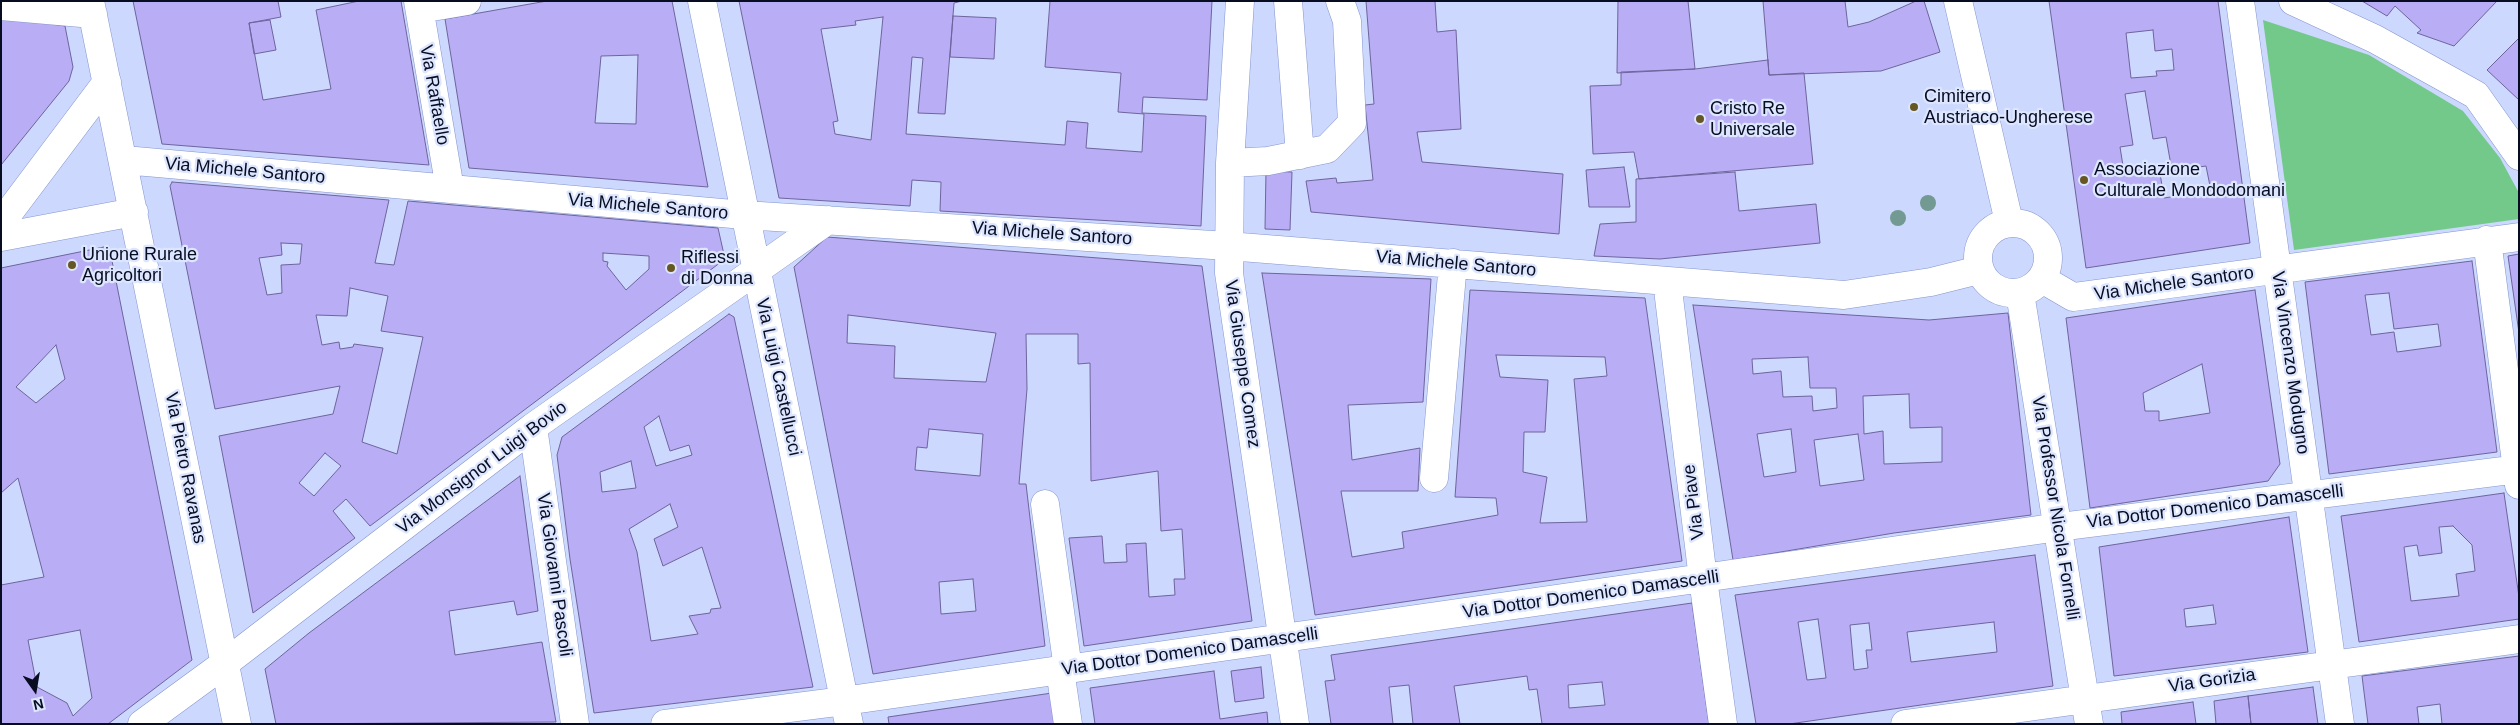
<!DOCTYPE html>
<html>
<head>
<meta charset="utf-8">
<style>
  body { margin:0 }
  #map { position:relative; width:2520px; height:725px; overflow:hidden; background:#ccd8fd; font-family:Arial,sans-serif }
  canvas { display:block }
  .frame { position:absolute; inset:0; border:2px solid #070c21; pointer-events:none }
  .north { position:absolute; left:10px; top:665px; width:50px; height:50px; -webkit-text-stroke:4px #dde6ff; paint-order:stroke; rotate:167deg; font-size:14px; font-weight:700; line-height:20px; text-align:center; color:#070c21 }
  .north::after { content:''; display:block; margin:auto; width:18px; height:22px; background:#070c21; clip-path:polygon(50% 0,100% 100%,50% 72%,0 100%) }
</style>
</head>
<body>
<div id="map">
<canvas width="2520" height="725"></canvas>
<div class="frame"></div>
<div class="north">N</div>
</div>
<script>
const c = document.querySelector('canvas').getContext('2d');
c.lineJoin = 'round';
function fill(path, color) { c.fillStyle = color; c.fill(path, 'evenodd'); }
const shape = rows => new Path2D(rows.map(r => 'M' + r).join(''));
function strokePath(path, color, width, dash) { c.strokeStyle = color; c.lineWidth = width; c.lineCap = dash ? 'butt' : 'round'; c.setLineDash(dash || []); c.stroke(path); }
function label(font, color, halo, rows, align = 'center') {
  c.font = font + ' Arial,sans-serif'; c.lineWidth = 4.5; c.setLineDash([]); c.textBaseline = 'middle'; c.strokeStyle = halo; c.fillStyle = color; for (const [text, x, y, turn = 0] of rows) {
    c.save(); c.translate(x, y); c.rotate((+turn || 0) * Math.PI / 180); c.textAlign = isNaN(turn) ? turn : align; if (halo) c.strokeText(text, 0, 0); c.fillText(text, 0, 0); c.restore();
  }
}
fill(shape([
  [2263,20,2369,55,2463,111,2500,158,2519,193,2519,219,2294,250]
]), '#72c989');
const building = shape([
  [133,1,278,1,281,17,249,23,263,100,331,89,316,10,359,1,401,1,429,165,162,144,133,1],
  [547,1,672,1,708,187,469,168,445,19,547,1],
  [638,55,636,124,595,123,601,56,638,55],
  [739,1,962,1,954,3,945,114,918,113,923,58,912,57,906,134,1065,145,1067,121,1088,123,1086,148,1142,152,1144,114,1118,112,1121,73,1045,67,1050,1,1212,1,1207,100,1143,97,1142,113,1206,116,1201,226,940,211,941,182,912,180,910,206,779,198,739,1],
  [883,17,871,140,835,134,833,122,838,121,821,29,856,25,855,21,883,17],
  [1366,1,1435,1,1437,32,1456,30,1461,129,1417,132,1422,162,1563,174,1559,234,1311,212,1306,181,1336,178,1337,183,1373,180,1365,105,1374,104,1366,1],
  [1618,1,1688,1,1695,69,1617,73,1618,1],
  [1763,1,1845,1,1848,27,1869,22,1916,1,1924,1,1940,52,1881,71,1769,75,1763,1],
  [2049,1,2218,1,2250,243,2086,268,2049,1],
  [2153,30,2155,51,2172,49,2174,70,2156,71,2157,76,2131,78,2126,33,2153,30],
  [2145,91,2153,139,2166,137,2172,171,2206,166,2211,191,2164,198,2159,167,2124,172,2120,147,2133,145,2125,94,2145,91],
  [2362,1,2497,1,2454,46,2417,33,2421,30,2395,6,2387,16,2362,1],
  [1,16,65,26,73,67,69,81,1,165,1,16],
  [953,16,996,18,994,59,950,57,953,16],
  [270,20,276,50,254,54,249,23,270,20],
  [2519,38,2519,100,2487,70,2519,38],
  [1768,60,1769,75,1804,73,1813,164,1639,179,1634,152,1593,154,1590,86,1621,85,1621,72,1695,69,1768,60],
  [1624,167,1630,207,1589,207,1586,170,1624,167],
  [1266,171,1292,172,1290,230,1265,229,1266,171],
  [1735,172,1739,211,1816,204,1820,243,1660,259,1594,256,1600,224,1636,222,1636,179,1735,172],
  [172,182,389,200,375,263,394,265,408,201,718,228,725,259,370,526,346,499,333,511,355,538,253,613,219,436,333,414,340,386,215,409,170,186,172,182],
  [281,243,302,244,300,264,281,265,282,293,267,295,259,258,282,255,281,243],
  [603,253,649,256,649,269,626,290,607,266,608,262,603,261,603,253],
  [350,288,388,296,381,331,423,337,397,454,362,442,383,348,354,344,353,347,340,349,339,342,322,345,316,315,347,316,350,288],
  [325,453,341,466,314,496,299,483,325,453],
  [827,237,1202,266,1252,621,1084,646,1069,538,1102,536,1104,563,1127,562,1126,544,1146,543,1149,597,1175,595,1174,579,1185,579,1182,529,1161,531,1158,471,1091,481,1090,363,1078,364,1078,334,1026,334,1027,389,1019,484,1026,484,1045,646,873,674,794,267,827,237],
  [848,315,996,333,986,382,894,378,895,346,847,343,848,315],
  [929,429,983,434,980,476,915,470,917,447,927,448,929,429],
  [973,579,976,611,941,614,939,582,973,579],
  [109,246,192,660,108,724,1,724,1,585,44,577,18,478,1,493,1,268,109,246],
  [56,345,65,379,36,403,16,387,56,345],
  [80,630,92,698,73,716,67,703,37,687,28,640,80,630],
  [2519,254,2519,333,2508,256,2519,254],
  [2472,261,2497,452,2329,474,2305,282,2472,261],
  [2389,293,2394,329,2438,324,2441,346,2397,352,2394,332,2371,335,2365,295,2389,293],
  [1262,273,1431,279,1423,402,1348,405,1352,460,1420,448,1418,491,1341,491,1352,557,1404,548,1402,532,1498,515,1496,498,1455,497,1470,290,1645,298,1682,561,1315,615,1262,273],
  [1496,355,1605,357,1607,376,1574,379,1587,522,1540,523,1547,477,1523,472,1524,432,1545,432,1548,380,1500,377,1496,355],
  [2255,290,2280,464,2268,481,2090,508,2066,318,2255,290],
  [2202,364,2210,413,2159,421,2159,411,2145,411,2143,393,2202,364],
  [1693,305,1929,320,2008,313,2031,515,1894,533,1733,560,1693,305],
  [1808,357,1810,388,1836,388,1837,408,1813,411,1812,396,1783,397,1781,371,1753,374,1752,359,1808,357],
  [1909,394,1910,428,1942,427,1942,462,1884,464,1883,431,1864,434,1863,396,1909,394],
  [1791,429,1796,472,1764,477,1757,434,1791,429],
  [1858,434,1864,480,1820,486,1814,440,1858,434],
  [729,314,734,317,813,687,594,713,570,559,557,455,562,437,729,314],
  [659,416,670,451,689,445,692,455,656,466,644,427,659,416],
  [631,461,636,488,602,492,600,472,631,461],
  [670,504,678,527,654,539,663,566,702,547,721,608,711,609,710,613,689,616,698,634,651,641,637,552,629,529,670,504],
  [520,476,538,611,517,615,514,601,449,611,455,655,542,642,556,722,276,724,265,669,309,633,520,476],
  [2504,493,2519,597,2519,619,2359,642,2341,516,2504,493],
  [2453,526,2472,545,2475,571,2456,574,2459,596,2411,601,2404,547,2417,545,2419,556,2442,553,2439,527,2453,526],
  [2289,517,2308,652,2114,676,2099,547,2289,517],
  [2213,605,2216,624,2186,627,2184,609,2213,605],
  [2035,555,2053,686,1789,724,1756,724,1735,595,2035,555],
  [1818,619,1826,678,1807,680,1798,622,1818,619],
  [1994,622,1997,652,1911,662,1907,632,1994,622],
  [1869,623,1872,650,1866,650,1868,668,1854,670,1850,625,1869,623],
  [1692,603,1709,724,1542,724,1537,689,1529,690,1527,676,1454,686,1460,724,1413,724,1409,685,1389,687,1393,724,1331,724,1325,681,1335,680,1331,655,1692,603],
  [1602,682,1605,705,1569,708,1568,685,1602,682],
  [2519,656,2519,724,2442,724,2440,704,2417,707,2419,724,2368,724,2362,676,2519,656],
  [1261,667,1264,698,1235,702,1231,671,1261,667],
  [1214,671,1220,719,1267,712,1268,724,1095,724,1090,688,1214,671],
  [2313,687,2318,724,2251,724,2248,696,2313,687],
  [1052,693,1056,724,889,724,888,717,1052,693],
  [2248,696,2251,724,2216,724,2214,701,2248,696],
  [2193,702,2196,724,2122,724,2121,712,2193,702]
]);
fill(building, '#b9adf5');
strokePath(building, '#6e649d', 1);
const minor = shape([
  [90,1,237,724],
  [418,1,450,189],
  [702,1,849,724],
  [1240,1,1230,163,1229,273,1295,724],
  [1288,1,1300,155],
  [1958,1,2009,222],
  [2240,1,2340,724],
  [2293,1,2375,39,2476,95,2519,156],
  [1,6,93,14],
  [420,9,467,1],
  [124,160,744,215,1228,246,1844,295,1931,282,1979,270],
  [1230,163,1268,161,1327,149,1352,123,1347,21,1340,1],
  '1978 258a35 35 0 1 1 70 0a35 35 0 1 1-70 0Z',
  [1,223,107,82],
  [1,237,134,212],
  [2487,240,2519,485],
  [2042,279,2073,297,2519,237],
  [1667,281,1703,579,1723,724],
  [2020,293,2089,724],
  [533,427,575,724],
  [1434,478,1453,263],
  [1045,504,1068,669],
  [1060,670,1068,724],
  [142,724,224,664,533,427,828,220],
  [665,724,844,701,2059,527,2519,469],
  [1905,724,2519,639]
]);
strokePath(minor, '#8495ce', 29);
strokePath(minor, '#fff', 28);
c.fillStyle = '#729992';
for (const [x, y] of [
  [1928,203],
  [1898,218]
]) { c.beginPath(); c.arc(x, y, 8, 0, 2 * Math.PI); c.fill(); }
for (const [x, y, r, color] of [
  [1914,107,5,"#665623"],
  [1700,119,5,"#665623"],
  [2084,180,5,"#665623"],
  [72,265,5,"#665623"],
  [671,268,5,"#665623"]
]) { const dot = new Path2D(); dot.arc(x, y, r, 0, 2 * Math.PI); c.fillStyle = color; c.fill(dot); strokePath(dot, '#dde6ff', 2); }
label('18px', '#070c21', '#dde6ff', [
  ["Via Raffaello",434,95,80],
  ["Via Michele Santoro",245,171,5],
  ["Via Michele Santoro",648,207,5],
  ["Via Michele Santoro",1052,234,4],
  ["Via Michele Santoro",1456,264,5],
  ["Via Michele Santoro",2174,284,-8],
  ["Via Vincenzo Modugno",2290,363,82],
  ["Via Giuseppe Comez",1242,364,82],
  ["Via Luigi Castellucci",778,377,78],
  ["Via Pietro Ravanas",185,468,79],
  ["Via Monsignor Luigi Bovio",482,468,-37],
  ["Via Piave",1694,502,-97],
  ["Via Dottor Domenico Damascelli",2215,507,-7],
  ["Via Professor Nicola Fornelli",2055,508,81],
  ["Via Giovanni Pascoli",554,575,82],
  ["Via Dottor Domenico Damascelli",1591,595,-8],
  ["Via Dottor Domenico Damascelli",1190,652,-8],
  ["Via Gorizia",2212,681,-8]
]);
label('18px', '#070c21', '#dde6ff', [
  ["Cimitero",1924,97],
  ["Austriaco-Ungherese",1924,118],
  ["Cristo Re",1710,109],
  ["Universale",1710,130],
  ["Associazione",2094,170],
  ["Culturale Mondodomani",2094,191],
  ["Unione Rurale",82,255],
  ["Agricoltori",82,276],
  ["Riflessi",681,258],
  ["di Donna",681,279]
], 'left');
</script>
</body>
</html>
